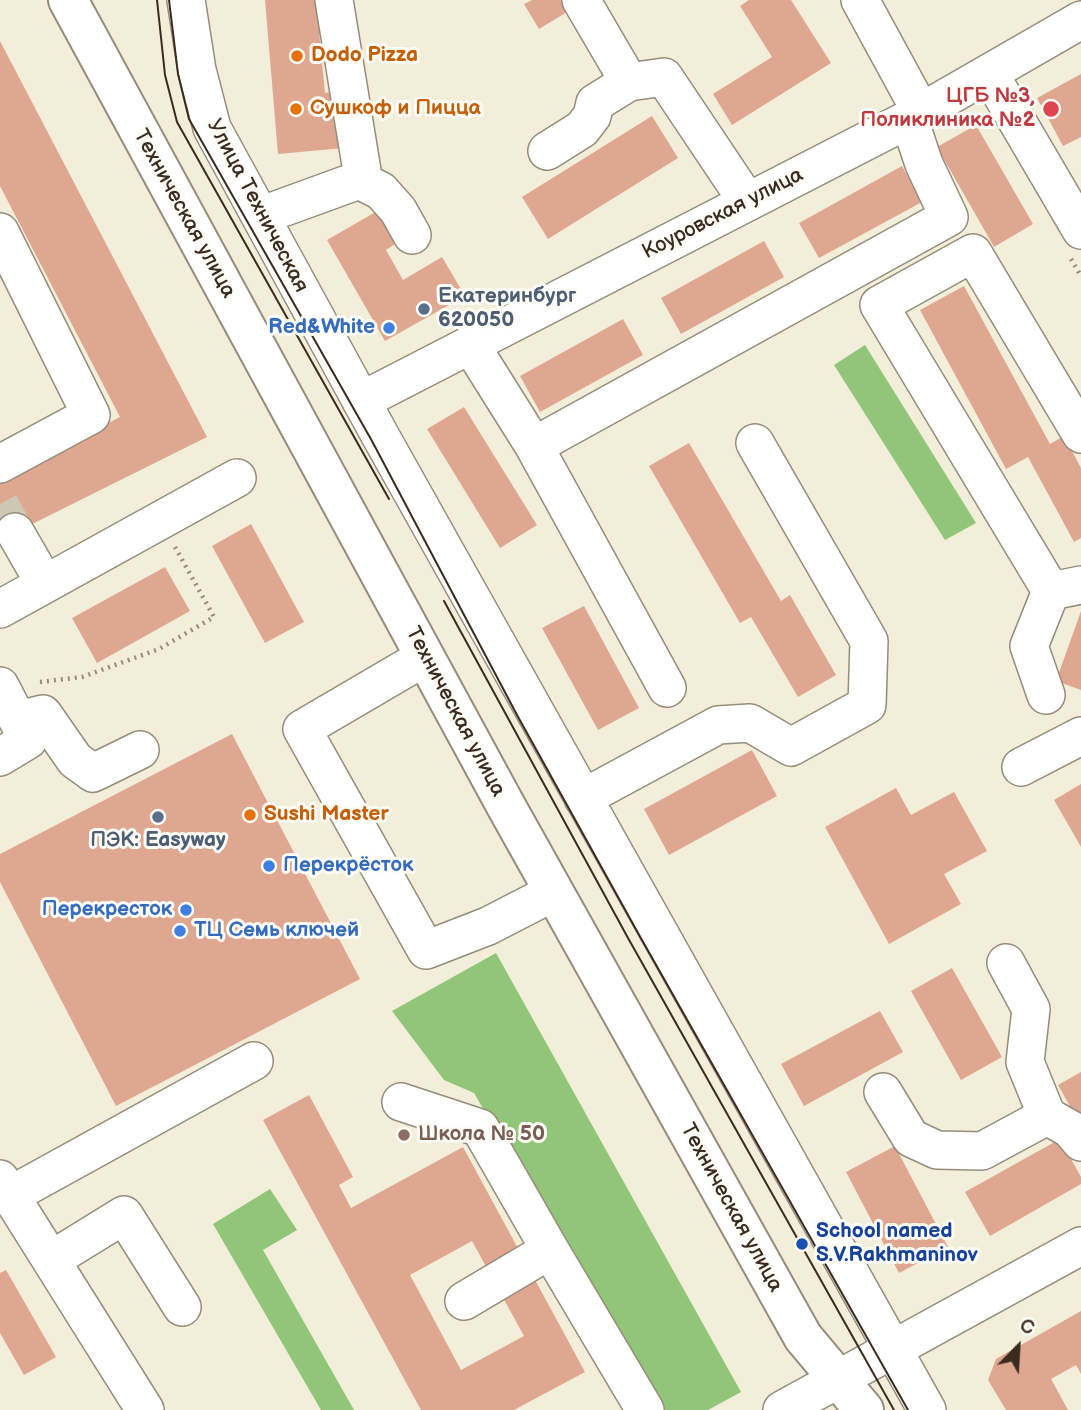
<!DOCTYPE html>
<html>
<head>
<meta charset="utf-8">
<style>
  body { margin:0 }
  #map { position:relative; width:1081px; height:1410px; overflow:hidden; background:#f3eed9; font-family:"Balsamiq Sans",sans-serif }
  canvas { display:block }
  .north { position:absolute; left:983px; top:1312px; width:70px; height:70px; -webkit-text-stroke:5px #fdfcf7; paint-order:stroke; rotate:24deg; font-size:19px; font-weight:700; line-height:28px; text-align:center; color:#3b2a1e }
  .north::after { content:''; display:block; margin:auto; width:24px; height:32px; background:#3b2a1e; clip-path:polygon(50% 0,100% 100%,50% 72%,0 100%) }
</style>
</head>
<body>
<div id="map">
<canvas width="1081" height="1410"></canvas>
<div class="north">С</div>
</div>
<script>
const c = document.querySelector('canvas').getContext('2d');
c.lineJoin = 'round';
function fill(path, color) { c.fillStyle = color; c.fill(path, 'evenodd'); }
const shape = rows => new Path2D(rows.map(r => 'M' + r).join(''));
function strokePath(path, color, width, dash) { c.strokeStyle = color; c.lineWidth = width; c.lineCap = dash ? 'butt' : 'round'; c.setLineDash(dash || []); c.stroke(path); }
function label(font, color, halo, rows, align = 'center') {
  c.font = font + ' "Balsamiq Sans",sans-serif'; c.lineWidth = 6; c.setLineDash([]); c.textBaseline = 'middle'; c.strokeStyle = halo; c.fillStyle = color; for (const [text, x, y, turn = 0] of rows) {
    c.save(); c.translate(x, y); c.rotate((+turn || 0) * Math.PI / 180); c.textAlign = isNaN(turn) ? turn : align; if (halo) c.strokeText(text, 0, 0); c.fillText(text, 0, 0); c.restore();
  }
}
fill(shape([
  [865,345,976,523,945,540,834,365],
  [496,953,741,1392,708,1410,658,1410,474,1093,444,1080,392,1011],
  [270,1189,297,1230,263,1250,354,1410,321,1410,213,1224]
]), '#91c577');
fill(shape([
  [265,0,316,0,325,93,337,91,344,148,278,154],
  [532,0,568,0,572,9,539,29,524,4],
  [749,0,791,0,831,63,732,125,713,94,772,57,740,6],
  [0,41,207,437,0,540,0,479,120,417,0,186],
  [1081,74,1081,137,1063,146,1037,98],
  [652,116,678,158,548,239,522,197],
  [976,125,1033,224,994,247,937,147],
  [902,166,922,202,819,258,799,223],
  [379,210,398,242,386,250,403,280,442,257,465,296,385,341,327,240],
  [764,241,784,277,681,334,661,298],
  [964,286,1050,444,1064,436,1081,468,1081,538,1074,542,1028,457,1006,469,920,310],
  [623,319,643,355,540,412,520,376],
  [464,407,537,525,500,548,427,429],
  [689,443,781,601,790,595,836,675,798,697,751,617,740,623,649,466],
  [251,524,304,622,265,643,212,546],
  [165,567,190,611,97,663,72,618],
  [584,606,639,708,598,730,542,628],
  [1081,611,1081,690,1056,681],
  [232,734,360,979,116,1106,0,882,0,854],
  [752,750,777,796,669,855,644,809],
  [1081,784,1081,847,1054,800],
  [896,788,911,815,954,792,987,851,944,874,961,904,889,944,825,827],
  [952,968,1002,1057,961,1080,911,991],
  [880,1011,903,1052,804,1106,781,1064],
  [1081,1072,1081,1126,1058,1085],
  [309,1095,353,1177,339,1185,351,1208,463,1147,585,1372,514,1410,421,1410,263,1120],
  [472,1241,524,1336,461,1370,410,1275],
  [1060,1139,1081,1177,1081,1184,990,1236,965,1192],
  [895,1146,948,1247,899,1273,846,1172],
  [6,1270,56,1357,24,1375,0,1333,0,1273],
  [1081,1311,1081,1374,1076,1365,1051,1379,1068,1410,1006,1410,988,1380,996,1359]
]), '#e0a790');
strokePath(shape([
  [0,504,15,532]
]), '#cec7b4', 37, [37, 18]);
const minor = shape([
  [186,0,197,70,212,128,381,437,927,1410],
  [581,0,629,82,664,77,747,201],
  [860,0,921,112],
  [989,73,1081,230],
  [547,151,582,129,592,116,595,103,629,82],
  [359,180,381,191,398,210,412,235],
  [260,216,359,180,362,171,334,0],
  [0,232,91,415,0,464],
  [470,344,534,446,667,688],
  [361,401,909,119,1081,20],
  [534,446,949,217,924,164,909,119],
  [15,532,45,584],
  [1051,591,879,305,973,253,1081,434],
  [0,609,237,478],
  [425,657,302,729,426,950,488,926,554,892],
  [0,686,28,740,0,757],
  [1046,695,1029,646,1051,591,1081,585],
  [18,720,43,714,75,760,93,773,140,750],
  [1021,767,1081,736],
  [583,798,718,725,750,723,791,747,867,705,869,641,755,443],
  [1006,963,1031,1009,1025,1062,1047,1116],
  [883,1092,911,1138,937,1150,982,1151,1047,1116,1070,1129,1081,1142],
  [401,1102,480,1128,550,1250],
  [0,1179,145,1410],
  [11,1195,254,1061],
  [51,1260,124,1215,182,1307],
  [464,1301,550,1250,645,1410],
  [782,1410,1081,1246]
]);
const major = shape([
  [68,0,506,806,803,1337,864,1410]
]);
strokePath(minor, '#978c7c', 40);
strokePath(major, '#978c7c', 42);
strokePath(shape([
  [1071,259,1081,276],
  [40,682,82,677,159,649,214,617,175,547]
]), '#978c7c', 4.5, [2, 5]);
strokePath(minor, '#fff', 37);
strokePath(major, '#fff', 38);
strokePath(shape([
  [157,0,165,75,177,122,389,499],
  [169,0,178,74,189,119,372,441,517,715,638,933,908,1410],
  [444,601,628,938,894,1410]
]), '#3b2a1e', 2);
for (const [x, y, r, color] of [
  [297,56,7,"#e8710a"],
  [296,109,7,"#e8710a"],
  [1051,109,9,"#e0444e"],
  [424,309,7,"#5c6f8a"],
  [389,328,7,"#3f7fe0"],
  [250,815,7,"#e8710a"],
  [158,817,7,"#5c6f8a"],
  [269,866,7,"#3f7fe0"],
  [186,910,7,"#3f7fe0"],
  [180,931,7,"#3f7fe0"],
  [404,1135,7,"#8d6e63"],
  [802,1244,7,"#1a4fb4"]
]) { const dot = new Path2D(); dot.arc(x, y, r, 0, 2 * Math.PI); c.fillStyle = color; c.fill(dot); strokePath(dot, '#fdfcf7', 2.5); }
label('bold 21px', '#c56008', '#fdfcf7', [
  ["Dodo Pizza",311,56],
  ["Сушкоф и Пицца",310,109],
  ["Sushi Master",264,815]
], 'left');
label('bold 21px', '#be3a42', '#fdfcf7', [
  ["ЦГБ №3,",1035,97],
  ["Поликлиника №2",1035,121]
], 'right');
label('21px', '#3b2a1e', '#fdfcf7', [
  ["Улица Техническая",257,206,62],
  ["Техническая улица",184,214,61],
  ["Коуровская улица",723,214,-27],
  ["Техническая улица",455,712,62],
  ["Техническая улица",731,1208,61]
]);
label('bold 21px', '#4e5e75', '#fdfcf7', [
  ["Екатеринбург",438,297],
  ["620050",438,321],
  ["ПЭК: Easyway",158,841,"center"]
], 'left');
label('bold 21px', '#366cbe', '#fdfcf7', [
  ["Red&White",375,328],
  ["Перекрёсток",283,866,"left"],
  ["Перекресток",172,910],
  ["ТЦ Семь ключей",194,931,"left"]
], 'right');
label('bold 21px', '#785e54', '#fdfcf7', [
  ["Школа № 50",418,1135]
], 'left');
label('bold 21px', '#164399', '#fdfcf7', [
  ["School named",816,1232],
  ["S.V.Rakhmaninov",816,1256]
], 'left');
</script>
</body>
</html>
